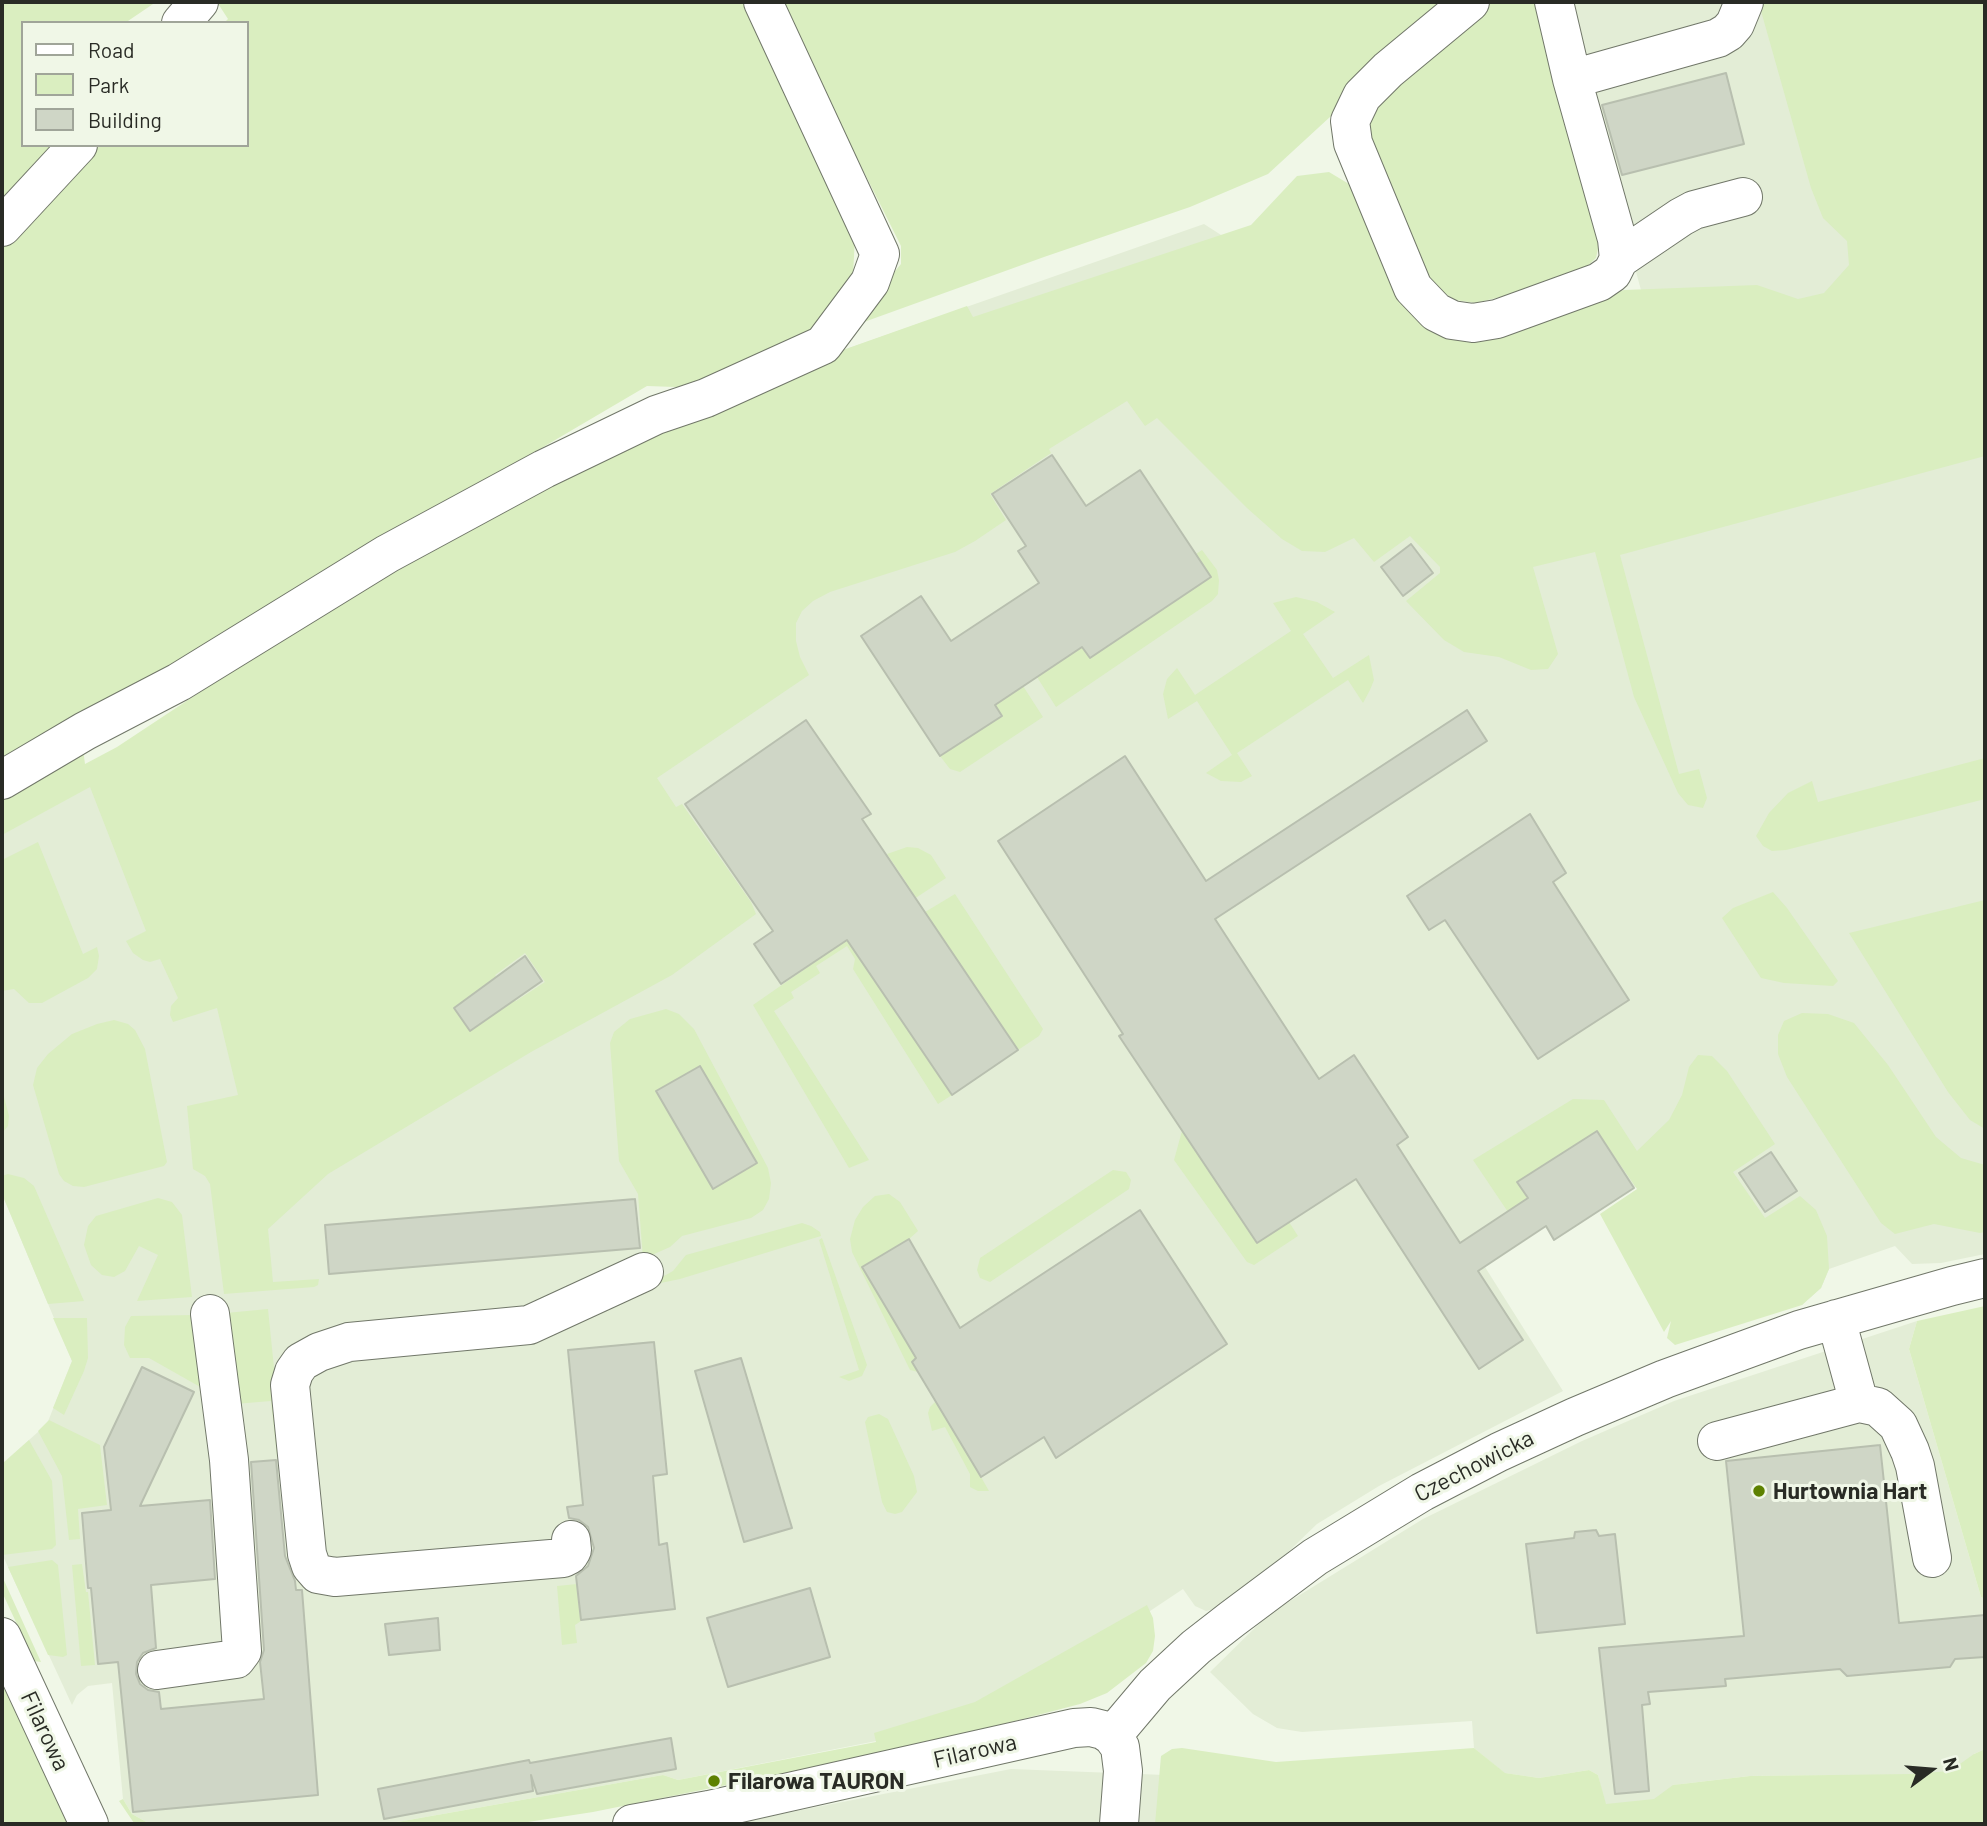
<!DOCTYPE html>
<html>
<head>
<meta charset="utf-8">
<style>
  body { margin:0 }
  #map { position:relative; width:1987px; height:1826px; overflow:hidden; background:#f0f7e7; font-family:Barlow,sans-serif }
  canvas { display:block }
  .frame { position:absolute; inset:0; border:4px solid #292b25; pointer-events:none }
  .legend { position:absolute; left:21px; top:21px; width:228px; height:126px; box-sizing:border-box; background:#f0f7e7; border:2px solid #a0a599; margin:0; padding:9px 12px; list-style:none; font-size:21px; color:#292b25 }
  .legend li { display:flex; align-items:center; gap:14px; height:35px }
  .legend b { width:35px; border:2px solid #a0a599 }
  .north { position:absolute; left:1896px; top:1735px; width:70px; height:70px; -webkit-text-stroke:5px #f0f7e7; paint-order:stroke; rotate:74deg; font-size:19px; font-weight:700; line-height:28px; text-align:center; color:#292b25 }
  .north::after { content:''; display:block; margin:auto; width:24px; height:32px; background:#292b25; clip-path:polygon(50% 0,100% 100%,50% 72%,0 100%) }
</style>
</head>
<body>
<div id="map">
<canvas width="1987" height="1826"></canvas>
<div class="frame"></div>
<ul class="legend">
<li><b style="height:9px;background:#fff"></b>Road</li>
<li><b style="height:19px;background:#daeec0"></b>Park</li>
<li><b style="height:19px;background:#cfd6c6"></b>Building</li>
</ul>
<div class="north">N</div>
</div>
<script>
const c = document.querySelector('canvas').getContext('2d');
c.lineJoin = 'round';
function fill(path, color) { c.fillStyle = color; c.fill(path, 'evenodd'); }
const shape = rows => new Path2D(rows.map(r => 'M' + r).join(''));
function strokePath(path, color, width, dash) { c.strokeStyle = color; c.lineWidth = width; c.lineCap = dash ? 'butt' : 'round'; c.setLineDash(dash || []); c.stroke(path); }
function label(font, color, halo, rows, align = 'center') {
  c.font = font + ' Barlow,sans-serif'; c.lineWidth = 6; c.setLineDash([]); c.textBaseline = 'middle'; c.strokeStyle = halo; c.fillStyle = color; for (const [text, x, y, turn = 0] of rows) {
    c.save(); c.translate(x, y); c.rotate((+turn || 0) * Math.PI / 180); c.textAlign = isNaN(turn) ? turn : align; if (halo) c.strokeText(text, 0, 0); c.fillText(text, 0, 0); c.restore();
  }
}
fill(shape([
  [1562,2,1811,2,1874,289,1801,320,1644,301],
  [1204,224,1535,437,1985,364,1985,1254,1941,1263,1912,1264,1895,1246,1829,1269,1821,1288,1802,1305,1708,1143,1634,1188,1596,1131,1518,1182,1526,1239,1485,1267,1563,1391,1379,1486,1317,1524,1287,1553,1219,1608,1206,1611,1195,1606,1183,1589,988,1719,678,1780,663,1775,386,1824,150,1824,132,1814,123,1799,112,1683,88,1686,77,1695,72,1705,2,1554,2,1464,47,1424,72,1361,2,1194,2,812,826,356],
  [1917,1321,1909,1349,1981,1597,1985,1599,1985,1749,1974,1754,1985,1764,1985,1824,730,1824,1011,1769,1602,1792,1598,1775,1589,1770,1539,1778,1504,1773,1474,1748,1472,1721,1302,1732,1277,1728,1253,1714,1210,1672,1269,1614,1423,1519,1582,1441,1674,1401],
  [1860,1775,1673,1785,1750,1776]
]), '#e3edd6');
fill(shape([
  [2,2,156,2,125,23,23,23,23,145,65,145,2,215],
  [217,2,745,2,855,236,853,276,806,338,704,388,647,386,79,720,85,764,117,747,306,622,547,483,826,356,967,306,973,317,1251,225,1297,176,1329,172,1349,184,1403,305,1472,338,1624,290,1757,285,1798,299,1824,293,1849,265,1847,241,1823,218,1811,188,1761,11,1761,2,1985,2,1985,456,1620,555,1679,774,1699,769,1707,798,1703,808,1688,805,1678,793,1634,697,1595,552,1533,567,1558,654,1548,669,1531,670,1499,657,1464,652,1444,640,1406,601,1440,573,1440,567,1410,536,1374,562,1354,538,1325,552,1302,551,1282,539,1247,508,1157,418,1145,426,1127,401,1049,449,1051,453,990,494,1006,520,975,541,955,552,830,592,813,601,802,611,796,623,796,641,800,657,809,675,657,778,676,807,682,804,751,902,756,914,672,975,531,1052,328,1174,268,1229,273,1282,319,1279,318,1285,314,1287,224,1294,210,1184,205,1176,193,1169,187,1106,238,1095,217,1008,173,1022,170,1015,171,1006,178,998,160,959,150,962,143,960,133,953,126,941,146,931,90,787,2,835,2,245,92,145,247,145,247,23,224,23,228,19],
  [525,953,545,982,516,1001,495,975],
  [779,2,1455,2,1268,174,1190,207,1044,257,864,322,865,307,901,264,901,246],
  [1487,2,1544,2,1602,230,1596,258,1579,274,1560,282,1476,303,1455,300,1434,286,1422,272,1367,139,1372,102],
  [1202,550,1217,570,1219,580,1218,594,1212,601,1056,707,1037,677,1082,647,1090,658,1211,577,1196,554],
  [1296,597,1317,602,1335,612,1303,634,1333,678,1369,655,1374,680,1370,690,1363,703,1348,680,1237,753,1252,776,1241,782,1221,781,1206,773,1232,755,1197,701,1168,719,1163,694,1167,679,1177,668,1195,695,1291,631,1273,603],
  [1023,686,1043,717,960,772,950,769,940,756,1001,716,995,705],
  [1985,758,1985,799,1786,850,1772,851,1763,846,1756,836,1769,813,1788,793,1812,781,1818,802],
  [38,842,83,954,97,947,99,956,97,969,88,978,42,1003,29,1003,14,989,2,991,2,860],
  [907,847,918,848,931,855,946,878,914,899,904,884,906,882,887,854],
  [1773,892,1787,908,1838,981,1833,986,1784,983,1761,978,1722,918,1733,908],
  [955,894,1043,1029,1039,1036,1018,1050,925,912],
  [1985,900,1985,1129,1970,1120,1948,1092,1849,933],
  [851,937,952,1095,938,1104,853,969,855,959,847,946,816,966,820,973,791,992,794,998,774,1011,869,1160,849,1168,753,1005],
  [666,1009,679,1014,694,1029,768,1168,771,1183,769,1199,763,1210,751,1218,682,1236,670,1247,643,1259,638,1194,619,1161,610,1043,614,1032,630,1019],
  [700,1066,756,1163,713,1188,656,1091],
  [1802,1013,1828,1014,1854,1023,1888,1065,1936,1137,1961,1158,1985,1165,1985,1232,1980,1233,1934,1224,1895,1234,1881,1223,1787,1077,1778,1054,1778,1035,1784,1021],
  [114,1020,128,1024,135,1030,145,1049,167,1162,164,1166,84,1187,73,1186,64,1181,59,1174,33,1085,37,1068,48,1054,72,1034,97,1024],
  [1698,1055,1712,1056,1727,1071,1775,1144,1733,1172,1765,1218,1800,1196,1816,1210,1827,1236,1829,1269,1821,1288,1802,1305,1675,1345,1667,1338,1671,1321,1664,1332,1600,1214,1637,1189,1597,1131,1518,1182,1528,1198,1508,1212,1473,1160,1573,1099,1604,1100,1637,1151,1669,1120,1682,1095,1689,1067],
  [2,1089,9,1116,8,1126,2,1133],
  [1182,1131,1257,1243,1289,1222,1298,1236,1254,1265,1247,1262,1174,1160],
  [1113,1170,1126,1172,1131,1180,1129,1189,990,1282,980,1278,977,1270,980,1258],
  [8,1174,24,1178,34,1186,84,1301,48,1304,2,1194,2,1176],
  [889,1194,900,1202,918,1231,909,1239,862,1267,916,1358,912,1362,918,1372,910,1370,852,1252,850,1239,855,1220,863,1207,875,1196],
  [158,1198,172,1202,182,1215,192,1297,137,1301,158,1255,139,1246,125,1271,114,1277,102,1275,91,1265,84,1245,88,1226,96,1216],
  [802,1223,811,1226,820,1232,821,1236,680,1279,646,1286,673,1271,686,1255],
  [822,1238,867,1365,862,1376,849,1381,839,1377,859,1370,819,1240],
  [1985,1306,1985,1599,1981,1597,1909,1349,1917,1321],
  [268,1309,283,1456,277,1457,271,1401,235,1404,226,1313],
  [195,1315,202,1388,149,1358,130,1358,124,1345,125,1327,131,1316],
  [53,1318,87,1318,88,1358,84,1371,64,1415,53,1408,72,1361],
  [936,1401,981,1477,989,1491,978,1491,970,1487,970,1474,945,1427,932,1431,928,1413,930,1407],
  [879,1414,888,1419,914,1476,917,1492,902,1512,895,1514,887,1512,882,1502,865,1422,868,1417],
  [49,1420,100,1445,107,1505,78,1509,80,1539,69,1540,62,1476,38,1431],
  [29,1440,52,1481,56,1545,52,1549,2,1555,2,1464],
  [52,1560,58,1565,67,1655,63,1657,48,1655,8,1567],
  [82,1564,86,1592,88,1592,95,1665,81,1666,72,1565],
  [2,1576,41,1662,34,1661,2,1592],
  [577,1584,581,1621,575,1625,577,1643,562,1645,557,1586],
  [1147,1605,1153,1618,1155,1636,1153,1651,1146,1663,1107,1693,1080,1704,969,1733,825,1765,593,1812,515,1824,386,1824,663,1775,678,1780,876,1742,874,1733,975,1702],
  [2,1682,69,1824,2,1824],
  [1182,1748,1276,1762,1474,1748,1505,1773,1539,1778,1589,1770,1598,1775,1606,1804,1654,1799,1673,1785,1750,1776,1912,1774,1950,1771,1974,1754,1985,1749,1985,1824,1155,1824,1161,1756,1172,1749],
  [123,1799,132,1814,150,1824,134,1823,119,1801]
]), '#daeec0');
const building = shape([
  [1726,73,1744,144,1622,175,1602,105,1726,73],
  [1052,455,1086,506,1140,470,1211,577,1090,658,1082,647,995,705,1002,716,940,756,861,636,921,596,951,641,1039,583,1018,551,1026,546,992,494,1052,455],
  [1411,544,1433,573,1403,596,1381,567,1411,544],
  [1467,710,1487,741,1215,919,1319,1079,1354,1055,1408,1137,1397,1145,1460,1243,1528,1198,1517,1182,1597,1131,1634,1188,1554,1240,1546,1226,1478,1271,1523,1340,1479,1369,1356,1179,1257,1243,1119,1036,1123,1034,998,841,1125,756,1206,881,1467,710],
  [806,720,871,814,862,819,1018,1050,952,1095,847,940,781,984,754,944,773,931,685,804,806,720],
  [1530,814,1566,873,1553,882,1629,1000,1538,1059,1445,920,1429,930,1407,896,1530,814],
  [525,956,542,981,470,1031,454,1008,525,956],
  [700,1066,757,1163,713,1189,656,1091,700,1066],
  [1771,1152,1797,1191,1765,1212,1739,1173,1771,1152],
  [635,1199,640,1248,329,1274,325,1225,635,1199],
  [1140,1210,1227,1344,1056,1458,1044,1437,981,1477,912,1362,916,1358,862,1267,909,1239,960,1328,1140,1210],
  [654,1342,667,1474,653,1476,659,1545,667,1543,675,1609,581,1620,576,1576,588,1566,594,1548,588,1527,579,1520,569,1518,567,1507,583,1505,568,1350,654,1342],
  [741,1358,792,1528,744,1542,695,1371,741,1358],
  [142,1367,194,1392,140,1506,210,1500,215,1579,151,1585,156,1648,143,1653,137,1662,136,1674,140,1684,148,1690,159,1692,161,1709,264,1699,260,1662,264,1650,251,1462,276,1460,285,1556,295,1581,296,1590,302,1590,318,1795,133,1812,118,1662,98,1664,91,1588,88,1588,82,1513,111,1510,104,1447,142,1367],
  [1880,1445,1899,1623,1985,1615,1985,1657,1955,1659,1950,1667,1847,1676,1840,1669,1725,1679,1726,1686,1648,1692,1650,1704,1642,1705,1649,1791,1615,1794,1599,1648,1744,1636,1726,1461,1880,1445],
  [1596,1530,1599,1536,1615,1534,1625,1624,1537,1633,1526,1544,1574,1538,1575,1532,1596,1530],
  [810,1588,830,1657,728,1687,707,1618,810,1588],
  [438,1618,440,1650,389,1655,385,1624,438,1618],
  [671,1738,676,1769,537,1794,531,1775,533,1791,384,1819,378,1789,529,1760,530,1763,671,1738]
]);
fill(building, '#cfd6c6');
strokePath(building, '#b8bfaf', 2);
const minor = shape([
  [1470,2,1388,70,1362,96,1350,121,1353,143,1413,288,1436,312,1452,320,1473,323,1497,319,1599,282,1612,273,1619,259,1617,239,1572,79,1554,2],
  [181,23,199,2],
  [1572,79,1718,38,1728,32,1735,24,1744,2],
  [2,227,78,145],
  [1619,259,1681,217,1694,210,1743,197],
  [2,780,85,731,179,682,387,554,544,469,656,415,706,398,823,345,870,282,880,254,763,2],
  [1836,1319,1859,1403,1878,1407,1898,1425,1910,1451,1915,1466,1932,1558],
  [1717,1441,1859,1403],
  [571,1540,572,1550,569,1555,563,1558,335,1577,318,1574,311,1566,307,1554,290,1385,294,1372,301,1362,319,1352,349,1342,529,1325,644,1272],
  [2,1637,89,1824],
  [157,1670,236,1659,242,1651,229,1460,210,1314],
  [1112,1736,1155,1685,1196,1647,1232,1619,1315,1557,1422,1492,1499,1452,1575,1417,1665,1379,1799,1330,1952,1286,1985,1278],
  [632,1824,709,1810,1074,1728,1091,1727,1103,1730,1112,1736,1120,1747,1123,1771,1119,1824]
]);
strokePath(minor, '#717769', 40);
strokePath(minor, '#fff', 38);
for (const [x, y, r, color] of [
  [1759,1491,7,"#5d8100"],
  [714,1781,7,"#5d8100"]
]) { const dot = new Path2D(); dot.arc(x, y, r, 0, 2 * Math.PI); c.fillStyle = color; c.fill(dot); strokePath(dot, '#f0f7e7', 2.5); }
label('23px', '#292b25', '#f0f7e7', [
  ["Czechowicka",1474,1466,-27],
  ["Filarowa",45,1731,65],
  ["Filarowa",975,1751,-13]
]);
label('bold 23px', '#292b25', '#f0f7e7', [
  ["Hurtownia Hart",1773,1491],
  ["Filarowa TAURON",728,1781]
], 'left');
</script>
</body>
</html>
